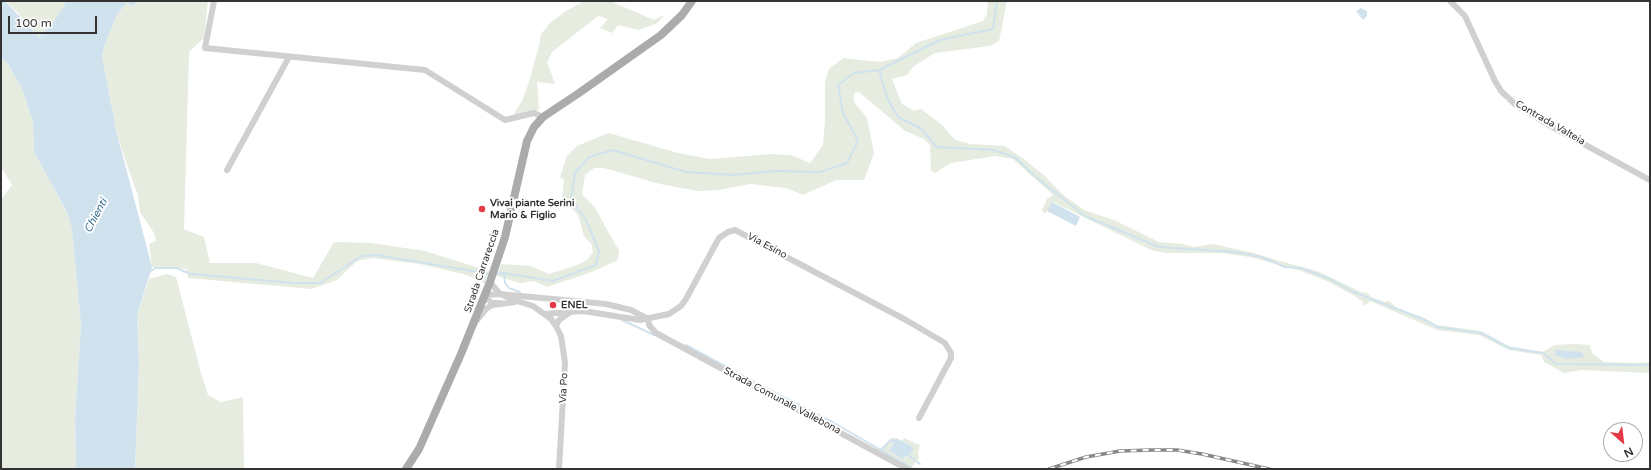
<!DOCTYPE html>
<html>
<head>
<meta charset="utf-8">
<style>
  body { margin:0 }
  #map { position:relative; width:1651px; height:470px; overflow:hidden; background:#fff; font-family:"Varela Round",sans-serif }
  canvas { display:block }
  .frame { position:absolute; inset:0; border:2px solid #333; pointer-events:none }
  .north { position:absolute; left:1603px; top:422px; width:40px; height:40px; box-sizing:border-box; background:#fff; border:1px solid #adadad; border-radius:50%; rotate:152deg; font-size:11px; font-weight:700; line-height:16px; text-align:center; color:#333 }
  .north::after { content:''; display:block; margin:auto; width:14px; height:18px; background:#e63946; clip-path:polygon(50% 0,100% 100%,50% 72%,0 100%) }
  .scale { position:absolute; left:8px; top:16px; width:89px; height:18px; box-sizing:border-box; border:2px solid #333; border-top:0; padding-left:5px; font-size:12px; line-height:14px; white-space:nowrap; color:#333; -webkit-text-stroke:3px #fff; paint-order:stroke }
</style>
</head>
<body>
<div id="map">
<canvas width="1651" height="470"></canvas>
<div class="frame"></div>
<div class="north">N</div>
<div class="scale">100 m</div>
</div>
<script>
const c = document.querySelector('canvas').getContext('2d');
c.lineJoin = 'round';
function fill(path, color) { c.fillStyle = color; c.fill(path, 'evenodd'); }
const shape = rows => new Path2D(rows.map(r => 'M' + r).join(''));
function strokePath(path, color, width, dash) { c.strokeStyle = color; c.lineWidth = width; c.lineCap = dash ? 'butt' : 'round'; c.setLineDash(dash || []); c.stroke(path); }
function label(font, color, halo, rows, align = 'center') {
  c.font = font + ' "Varela Round",sans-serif'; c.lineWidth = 4; c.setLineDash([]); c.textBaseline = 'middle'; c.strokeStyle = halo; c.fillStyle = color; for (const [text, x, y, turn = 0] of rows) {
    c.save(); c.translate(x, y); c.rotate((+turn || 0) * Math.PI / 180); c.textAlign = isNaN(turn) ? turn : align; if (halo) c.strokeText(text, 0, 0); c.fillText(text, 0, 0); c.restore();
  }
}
fill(shape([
  [5,1,66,1,63,10,53,23,39,37,17,12],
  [137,1,208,1,204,38,189,52,184,229,204,237,210,263,256,263,313,278,334,242,371,243,425,251,489,271,485,284,467,275,420,264,373,258,357,261,337,280,311,289,188,278,187,269,152,267,149,244,156,241,154,233,140,212,138,196,123,153,116,130,102,56,105,44,117,15,126,3,133,6],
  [584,1,610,1,654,20,666,14,656,24,638,30,618,25,612,33,600,28,608,19,598,16,552,52,547,62,555,84,537,82,539,110,513,116,523,99,529,82,540,42,541,34,551,22,566,11],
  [988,1,1007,1,999,41,990,46,935,53,914,66,907,75,892,79,902,104,914,111,921,109,941,124,955,140,971,144,1005,146,1025,160,1045,176,1062,194,1084,210,1114,220,1159,242,1182,244,1194,247,1213,244,1254,253,1276,260,1317,271,1361,292,1368,293,1371,297,1385,302,1389,301,1397,308,1425,318,1437,325,1481,331,1509,346,1542,352,1555,345,1574,344,1590,345,1592,353,1604,362,1639,363,1650,362,1650,373,1581,370,1564,373,1544,362,1541,355,1509,350,1479,335,1437,330,1370,301,1367,304,1362,305,1363,302,1353,295,1327,281,1301,271,1250,257,1221,253,1166,253,1151,250,1053,202,1045,214,1042,210,1047,199,1053,195,1013,159,995,156,951,163,935,173,931,171,930,145,924,139,905,131,859,92,854,93,854,102,867,118,874,153,864,180,836,180,803,195,786,188,750,184,719,190,698,191,660,184,604,168,594,168,585,175,582,194,595,208,619,251,618,260,592,272,547,287,534,281,520,283,497,276,501,264,530,266,549,274,577,265,587,260,593,252,592,245,584,236,578,215,562,198,564,180,560,177,567,156,577,146,609,133,678,153,710,159,770,154,791,155,810,163,823,145,825,122,825,82,829,69,843,58,880,62,898,58,916,43,983,21,987,14],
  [1,59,7,62,22,89,33,122,34,152,69,216,72,229,81,325,75,419,76,469,1,469,1,199,12,185,1,167],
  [167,274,176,277,201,373,208,395,221,402,243,397,244,469,135,469,139,364,137,315,149,279],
  [891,438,896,438,889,451,904,459,913,451,913,447,902,441,904,438,920,445,918,452,919,458,910,469,879,450]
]), '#e6ecdf');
fill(shape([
  [1,1,5,1,39,37,53,23,62,10,66,1,137,1,133,6,126,3,117,15,105,44,102,56,116,130,152,267,137,315,139,364,135,469,76,469,75,419,81,325,72,229,67,212,34,152,33,122,22,89,7,62,1,59],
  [1361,8,1367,11,1367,16,1363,20,1356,11],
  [1052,202,1080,217,1076,226,1047,211],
  [1556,350,1582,352,1584,357,1567,359,1555,355],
  [896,438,913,447,913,451,903,459,889,451]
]), '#cfe2ee');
strokePath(shape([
  [879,70,940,40,993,29,997,1],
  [150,272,155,268,176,268,191,274,294,283,320,283,362,256,376,255,490,274],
  [496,274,503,273,553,281,596,265,599,251,586,220,571,199,575,173,589,157,613,150,686,172,734,175,775,171,820,172,847,163,858,141,843,113,838,85,854,73,879,70,887,98,898,117,920,128,937,147,994,150,1016,158,1032,174,1085,216,1159,247,1235,252,1262,257,1285,267,1301,268,1330,279,1351,291,1425,320,1437,327,1481,333,1509,348,1543,353,1556,364,1650,365],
  [504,274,505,283,509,288,520,292],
  [622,320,654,335],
  [686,345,754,382],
  [760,385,834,423,912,468],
  [881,450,891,440,896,442],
  [907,454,920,464]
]), '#cfe2ee', 2);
strokePath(shape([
  [214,1,205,48,425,70,505,120,534,113,543,117],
  [1450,1,1465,16,1495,81,1501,91,1516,105,1547,124,1650,180],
  [227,170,289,57],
  [490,282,500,294,606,304,631,310,648,319],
  [500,303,492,303,486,298,485,295,500,294,517,301,533,306,551,319,556,326,561,336,565,363,559,469],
  [545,314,583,311,640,320,669,314,681,306,686,299,719,238,728,232,735,230,906,320,945,343,951,353,951,358,919,418],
  [648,319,649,325,656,333,907,469],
  [477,320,486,309,492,305,515,302],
  [556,326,559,320,569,313]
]), '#d0d0d0', 6);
strokePath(shape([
  [406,469,419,449,461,354,490,282,505,237,527,141,534,127,543,117,579,93,661,35,682,15,692,1]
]), '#ababab', 8);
const rail = shape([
  [1049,469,1086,457,1120,451,1152,450,1177,450,1202,454,1269,469]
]);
strokePath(rail, '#888', 3.5);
strokePath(rail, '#fff', 2, [6]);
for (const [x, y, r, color] of [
  [482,209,4,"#e63946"],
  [553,305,4,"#e63946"]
]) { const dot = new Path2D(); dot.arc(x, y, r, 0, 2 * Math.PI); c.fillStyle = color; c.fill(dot); strokePath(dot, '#fff', 1.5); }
label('10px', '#333', '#fff', [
  ["Contrada Valteia",1550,123,30],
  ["Via Esino",767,246,28],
  ["Strada Carrareccia",482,271,-71],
  ["Via Po",564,388,-87],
  ["Strada Comunale Vallebona",782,401,28]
]);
label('bold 10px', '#333', '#fff', [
  ["Vivai piante Serini",490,203],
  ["Mario & Figlio",490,215],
  ["ENEL",561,305]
], 'left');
label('italic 11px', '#3f7597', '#fff', [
  ["Chienti",96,216,-62]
]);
</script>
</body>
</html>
